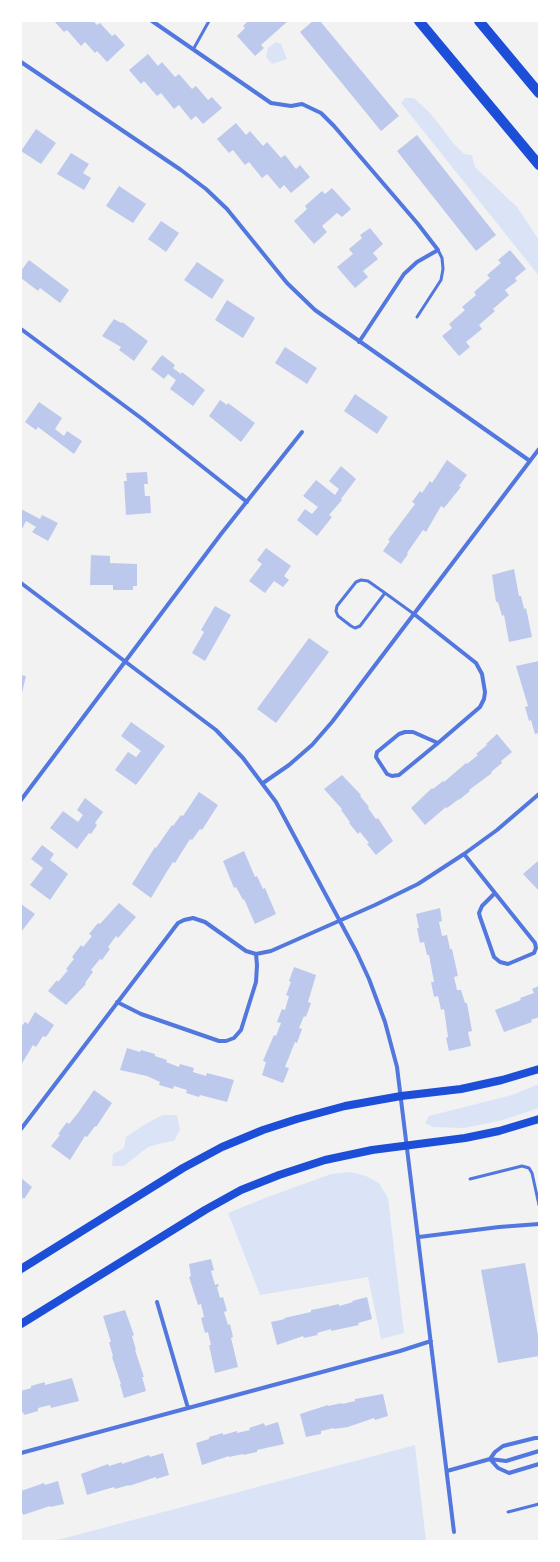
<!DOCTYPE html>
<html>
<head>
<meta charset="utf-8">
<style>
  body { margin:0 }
  #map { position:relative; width:560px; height:1562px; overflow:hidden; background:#f2f2f2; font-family:Roboto,sans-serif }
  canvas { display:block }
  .frame { position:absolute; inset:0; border:22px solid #fff; pointer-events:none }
</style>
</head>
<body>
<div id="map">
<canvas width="560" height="1562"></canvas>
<div class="frame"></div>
</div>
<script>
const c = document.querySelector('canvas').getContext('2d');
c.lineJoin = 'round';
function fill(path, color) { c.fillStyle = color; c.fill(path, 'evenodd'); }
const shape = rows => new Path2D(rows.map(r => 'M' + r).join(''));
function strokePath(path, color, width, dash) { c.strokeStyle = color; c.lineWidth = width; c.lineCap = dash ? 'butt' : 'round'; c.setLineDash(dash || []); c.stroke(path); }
fill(shape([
  [276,42,281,44,287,59,272,64,266,57,268,48],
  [405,98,414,98,431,114,454,144,464,154,472,155,475,167,517,207,539,240,539,276,401,103],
  [539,1084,539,1108,503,1120,464,1128,433,1127,425,1123,429,1116,512,1095],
  [162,1115,177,1115,180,1130,174,1141,162,1143,148,1147,124,1166,112,1166,113,1154,124,1148,126,1137,144,1125],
  [350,1172,366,1176,379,1183,388,1198,404,1333,381,1339,368,1277,260,1295,228,1213,265,1198,331,1174],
  [415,1445,426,1541,54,1541]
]), '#dbe4f7');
fill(shape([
  [54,21,93,21,97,25,100,23,112,36,115,34,125,45,107,62,97,51,95,53,85,42,81,46,67,30,64,32],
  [248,21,288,21,261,45,264,48,255,56,237,36,245,28,243,26],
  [313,21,320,21,399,116,381,131,300,32],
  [148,54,158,66,162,62,175,77,179,74,192,89,196,86,208,100,212,97,222,108,203,124,196,116,191,120,179,105,174,109,161,93,157,96,144,81,141,84,129,70],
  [236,123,246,135,250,131,263,146,267,142,281,158,285,155,296,169,300,165,310,177,291,193,284,185,280,189,267,174,262,178,249,162,245,165,233,150,229,153,217,139],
  [36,129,56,143,41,164,21,151],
  [417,135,496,235,476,251,397,151],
  [71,153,89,164,83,173,91,178,84,190,57,174],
  [119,186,146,204,133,223,106,206],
  [332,188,351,209,342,217,337,213,322,226,327,232,314,244,294,221,307,209,305,206,322,191,325,194],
  [161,221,179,233,166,252,148,239],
  [370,228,383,244,373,253,378,259,363,271,368,277,355,288,337,267,353,254,349,249,362,238,360,235],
  [510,250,526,269,515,278,517,281,505,290,509,295,493,309,495,311,479,325,482,329,466,342,470,347,459,356,442,336,452,328,449,324,465,310,462,307,476,295,474,292,490,278,487,275,501,263,498,260],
  [29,260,69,290,60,303,40,288,38,291,21,278,21,271],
  [197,262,224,280,212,299,184,280],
  [227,300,255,318,243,338,215,320],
  [114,319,121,323,122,322,148,341,134,361,119,350,121,347,102,336],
  [285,347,317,368,307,384,275,363],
  [162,355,175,365,173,368,181,374,182,372,205,390,193,406,170,389,176,380,168,374,164,379,151,369],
  [355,394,388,417,377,434,344,411],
  [220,400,227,405,228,403,255,423,241,442,209,416],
  [39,402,62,418,55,429,64,436,67,431,82,441,74,454,38,427,36,430,25,422],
  [447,460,467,475,459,486,461,487,444,508,441,506,426,532,423,530,407,553,408,554,401,564,383,551,390,541,388,540,415,504,412,502,420,491,422,493,430,481,432,483],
  [341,466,356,479,341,499,342,500,329,515,332,517,317,536,297,520,305,509,312,514,318,507,303,496,316,480,335,495,339,489,329,481],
  [147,472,148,484,144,484,145,496,150,496,151,513,126,515,124,481,127,481,126,473],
  [21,509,40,519,42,515,58,523,48,541,32,532,36,527,26,521,21,531],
  [266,548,291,566,284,576,289,580,283,587,274,581,265,593,249,581,262,564,257,560],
  [91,555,110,556,110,563,137,564,137,586,133,586,133,590,113,590,113,585,90,585],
  [514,569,519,596,521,596,524,609,526,608,532,637,509,642,504,615,502,616,498,602,496,602,492,575],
  [215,606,231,615,205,661,192,653,204,632,201,630],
  [309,638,329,652,276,723,257,709],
  [539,661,539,733,535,734,531,720,529,721,525,707,528,706,516,666],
  [21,675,26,676,22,693,21,693],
  [131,722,165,746,136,785,115,770,128,752,136,757,141,751,121,736],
  [497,734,512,752,501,761,502,763,491,772,492,773,469,790,470,791,459,800,459,799,447,808,446,807,425,825,411,808,432,788,433,789,443,781,444,782,466,763,467,764,478,755,476,754,487,745,486,744],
  [342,775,361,795,360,796,369,807,368,808,376,819,378,818,393,841,376,855,367,844,369,843,360,832,358,834,349,823,350,822,341,810,342,809,324,789],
  [199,792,218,805,202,830,200,829,192,840,190,839,175,863,173,862,166,873,151,898,132,884,155,847,156,848,172,825,173,826,181,815,183,816],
  [85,798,103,812,95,823,97,825,91,834,89,833,77,849,50,828,63,811,78,822,83,815,77,810],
  [42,845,54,854,50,860,68,874,50,900,30,885,43,868,31,859],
  [244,851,255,877,257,876,263,889,265,888,276,914,255,924,244,899,243,900,236,887,234,888,223,861],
  [539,860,539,891,523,874],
  [119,903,136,917,118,938,116,936,108,947,110,949,102,960,100,959,91,970,93,972,85,983,86,984,66,1005,48,991,57,980,58,982,68,970,66,969,74,959,72,957,81,945,83,947,92,936,89,934,98,923,100,924],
  [21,904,35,914,21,932],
  [440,908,442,921,439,922,442,936,447,935,450,949,452,949,458,976,454,977,457,990,461,990,465,1003,467,1003,472,1031,468,1032,471,1046,449,1051,446,1038,448,1037,444,1009,441,1010,438,996,434,997,431,982,434,982,429,955,427,955,424,942,420,943,417,928,419,928,416,914],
  [294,967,316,975,308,1002,311,1003,306,1017,304,1016,299,1028,302,1029,297,1043,295,1042,285,1067,289,1068,283,1083,262,1075,266,1062,263,1061,274,1035,276,1036,281,1023,277,1022,282,1009,285,1010,289,996,286,995,291,982,289,981],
  [539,986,539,1017,531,1020,532,1022,504,1032,495,1010,521,1000,520,998,534,993,532,989],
  [35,1012,54,1025,46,1037,43,1036,36,1047,33,1045,21,1065,21,1027,25,1022,28,1024],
  [127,1048,140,1052,141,1050,155,1054,155,1056,167,1060,166,1062,179,1067,180,1064,194,1068,193,1072,206,1076,207,1073,234,1080,227,1102,200,1095,199,1097,186,1093,187,1090,174,1086,173,1089,159,1085,160,1082,147,1076,120,1070],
  [94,1090,112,1103,96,1127,95,1126,87,1137,85,1136,70,1160,51,1146,60,1135,58,1134,67,1122,69,1124,78,1113],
  [21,1178,32,1187,24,1199,22,1197,21,1199],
  [211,1259,214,1270,211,1271,215,1285,218,1284,219,1286,217,1287,220,1298,223,1297,227,1311,224,1312,228,1325,230,1324,233,1337,231,1338,238,1367,215,1373,209,1345,211,1345,208,1332,205,1333,201,1318,204,1317,201,1304,198,1305,189,1277,191,1276,189,1264],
  [525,1263,539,1341,539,1356,498,1363,481,1270],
  [367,1297,372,1319,358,1323,359,1325,331,1331,331,1329,317,1333,318,1335,304,1338,303,1336,277,1345,271,1322,285,1319,284,1318,311,1312,311,1310,326,1307,339,1304,339,1306,353,1302,352,1301],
  [125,1310,134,1335,132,1336,136,1350,135,1350,144,1377,142,1377,146,1391,124,1398,120,1384,121,1384,112,1357,113,1356,109,1342,111,1342,103,1316],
  [72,1378,79,1401,51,1408,50,1405,38,1408,38,1411,24,1415,23,1412,21,1413,21,1391,31,1388,31,1386,45,1382,45,1385],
  [383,1394,388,1416,375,1420,374,1418,348,1427,334,1429,334,1428,321,1431,321,1434,306,1437,300,1414,328,1405,328,1406,342,1403,342,1404,355,1401,355,1399],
  [278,1422,284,1444,257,1450,257,1452,243,1455,243,1454,229,1457,229,1456,202,1465,196,1443,209,1439,209,1437,223,1433,223,1435,237,1431,237,1433,250,1430,249,1428,264,1423,265,1426],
  [163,1453,169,1475,156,1479,156,1477,129,1486,129,1485,115,1489,114,1487,87,1495,81,1474,108,1464,109,1466,122,1462,122,1464,149,1455,150,1457],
  [58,1481,64,1504,50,1507,50,1506,23,1515,23,1513,21,1514,21,1491,44,1483,45,1485]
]), '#bdc9ec');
strokePath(shape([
  [194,48,209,21],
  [417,317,441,280,443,269,442,258,438,250],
  [385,593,360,626,355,628,351,626,338,616,336,611,337,606,356,582,361,580,368,581,385,593,414,614],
  [470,1179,522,1166,529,1168,532,1173,539,1205],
  [508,1512,539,1504]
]), '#5277de', 3);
strokePath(shape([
  [152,21,271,103,291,106,302,104,321,113,334,126,418,224,438,250,417,262,404,274,359,342],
  [21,62,181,170,206,189,227,209,287,283,315,310,530,461],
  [21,329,141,418,247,502],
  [21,583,216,730,243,758,276,802,357,953,369,979,385,1022,397,1067,454,1532],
  [414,614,476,663,482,674,485,692,484,699,480,707,438,743,413,732,405,732,399,734,377,752,376,757,387,774,392,776,399,775,438,743],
  [263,783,289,765,312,745,332,722,539,449],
  [21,800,221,534,302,432],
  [464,854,495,893],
  [495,893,535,943,536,948,534,953,508,964,500,962,494,957,480,917,479,913,482,906,495,893],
  [117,1002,141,1014,219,1041,226,1041,234,1038,241,1030,256,982,257,965,256,954],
  [21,1129,178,923,184,920,193,918,205,922,246,951,256,954,271,951,375,905,418,884,464,854,497,830,539,794],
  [419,1237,499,1227,539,1224],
  [157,1302,188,1408],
  [21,1453,400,1351,431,1341],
  [490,1459,495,1452,503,1446,535,1438,539,1438],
  [490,1459,498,1468,509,1473,539,1464],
  [447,1471,490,1459,506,1461,539,1451]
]), '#5277de', 4);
strokePath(shape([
  [21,1269,183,1168,222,1147,263,1130,297,1119,345,1106,401,1096,461,1089,502,1080,539,1069],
  [21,1324,205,1210,241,1190,279,1175,325,1160,372,1150,465,1138,499,1131,539,1119]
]), '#1d4ed8', 8);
strokePath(shape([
  [419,21,539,165],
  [479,21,539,93]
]), '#1d4ed8', 10);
</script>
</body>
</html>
